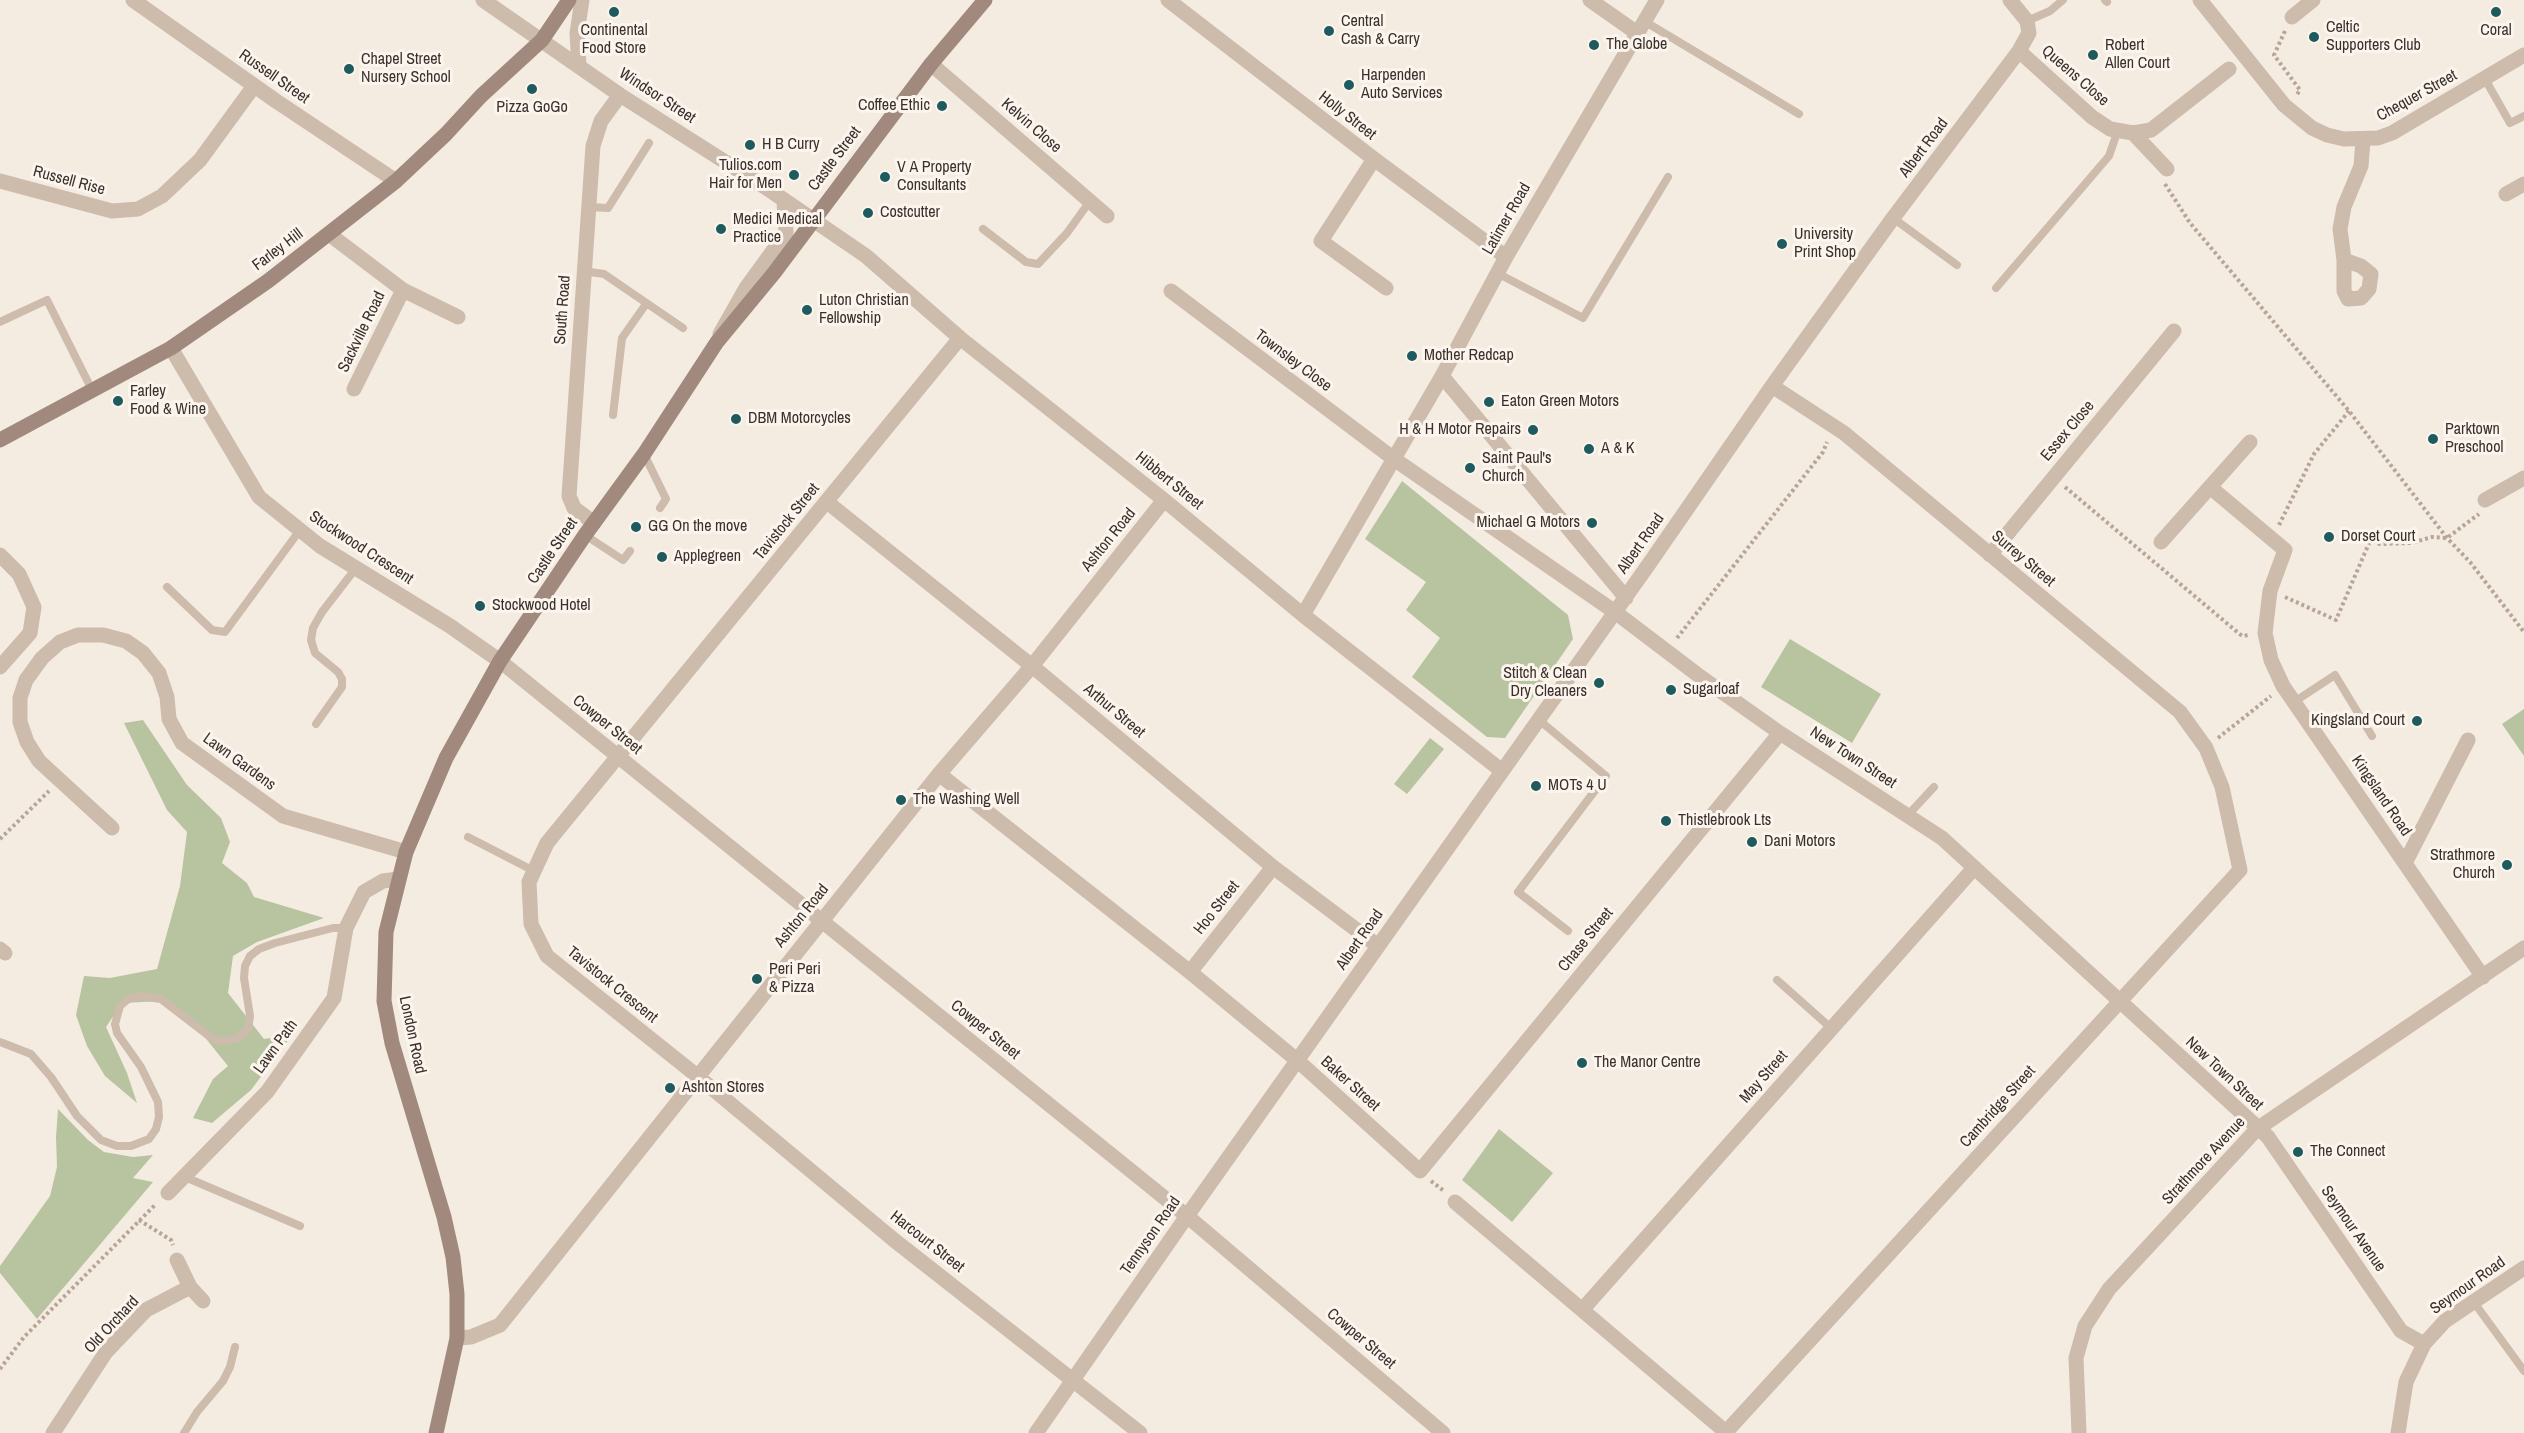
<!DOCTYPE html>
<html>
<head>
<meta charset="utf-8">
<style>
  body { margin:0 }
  canvas { display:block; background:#f4ebe1 }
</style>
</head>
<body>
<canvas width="2524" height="1433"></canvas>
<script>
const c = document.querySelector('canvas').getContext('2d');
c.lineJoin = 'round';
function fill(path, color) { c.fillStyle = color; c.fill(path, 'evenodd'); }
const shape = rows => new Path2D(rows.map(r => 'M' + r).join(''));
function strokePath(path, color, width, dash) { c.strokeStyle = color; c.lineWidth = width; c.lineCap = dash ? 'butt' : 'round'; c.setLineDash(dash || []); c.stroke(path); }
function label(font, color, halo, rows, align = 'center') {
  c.font = font + ' "Archivo Narrow",sans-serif'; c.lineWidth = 6; c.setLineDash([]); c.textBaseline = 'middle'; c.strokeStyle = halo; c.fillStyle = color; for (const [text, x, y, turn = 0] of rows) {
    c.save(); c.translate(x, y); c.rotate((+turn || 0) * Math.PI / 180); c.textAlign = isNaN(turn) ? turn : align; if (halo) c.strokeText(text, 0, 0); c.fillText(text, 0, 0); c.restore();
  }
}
fill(shape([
  [1402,481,1568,615,1573,639,1505,738,1487,737,1412,677,1440,638,1406,610,1426,582,1365,539],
  [1790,639,1881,694,1852,743,1761,687],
  [2524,709,2524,756,2502,724],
  [143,720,187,785,221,818,230,842,222,863,247,883,254,897,324,918,257,942,233,956,228,993,264,1039,292,1035,251,1090,212,1123,193,1118,213,1079,228,1066,203,1035,162,1001,122,1003,106,1027,127,1073,137,1103,105,1076,87,1046,76,1015,84,976,110,978,157,969,180,886,187,832,167,810,124,723],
  [1430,738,1444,749,1407,794,1394,784],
  [58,1109,88,1140,104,1152,133,1157,153,1155,133,1178,153,1182,37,1319,0,1273,0,1266,50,1196,57,1167,56,1137],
  [1499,1129,1553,1173,1512,1222,1462,1180]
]), '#b8c4a0');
strokePath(shape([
  [2285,31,2274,55,2300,90,2296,96],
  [2165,184,2190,223,2349,411,2447,538,2470,562,2524,632],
  [2065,487,2242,636,2249,635],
  [2279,525,2314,454,2349,411],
  [2285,597,2336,620,2370,541,2380,544,2411,543,2432,537,2447,538,2479,514],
  [1677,638,1823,452,1827,442],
  [2218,738,2271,696],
  [0,839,49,791],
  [1431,1181,1444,1191],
  [139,1220,171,1240,173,1245],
  [0,1369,24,1337,156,1204]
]), '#b9a596', 4, [3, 3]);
strokePath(shape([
  [2105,0,2107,2],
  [1644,21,1799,114],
  [2027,21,2050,11,2063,0],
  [2485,79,2510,123,2524,116],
  [589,207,608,208,649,143],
  [1893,218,1957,265],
  [983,229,1026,262,1038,264,1067,233,1090,201],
  [583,271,604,274,683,328],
  [1497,273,1583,318,1668,177],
  [1996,288,2109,156,2118,130],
  [0,322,47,300,92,390],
  [613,415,622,338,646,304],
  [644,454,666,499,660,508],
  [585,535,623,560,630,551],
  [167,587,212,630,225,632,300,530],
  [2294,702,2335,675,2372,736],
  [1539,720,1606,776,1518,892,1568,931],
  [316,724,342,687,342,679,338,672,315,653,311,640,313,628,322,612,356,568],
  [1908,815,1934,787],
  [468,837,534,871],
  [1777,980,1831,1028],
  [0,1042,31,1054,51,1077,77,1116,101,1140,117,1146,131,1146,149,1139,156,1129,159,1117,158,1102,141,1067,117,1033,115,1024,120,1006,128,999,140,996,161,999,213,1039,221,1041,236,1039,248,1030,250,1016,244,978,245,966,250,956,259,949,275,943,333,928,346,928],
  [185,1177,300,1226],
  [2473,1301,2524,1371],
  [184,1433,197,1412,223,1381,230,1367,235,1347]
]), '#cdbbac', 8);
strokePath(shape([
  [133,0,276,101,396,181],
  [483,0,620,95,771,191,866,256,960,338,1164,500,1303,615,1502,771],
  [1168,0,1374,159,1506,257],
  [1590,0,1637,33],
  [2200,0,2284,105,2312,128,2327,135,2344,139,2378,138,2392,133,2524,55],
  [2292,17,2313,0],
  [2019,51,2092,117,2110,129,2133,133,2151,130,2229,69],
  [931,64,1107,216],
  [579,66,577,33,582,0],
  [2133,133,2167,169],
  [1374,159,1321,241,1386,288],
  [0,181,112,211,138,209,162,196,200,160,254,86],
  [2506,194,2524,184],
  [329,234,403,290,458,317],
  [2344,260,2361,266,2371,274,2369,289,2361,298,2348,299,2344,291,2344,260,2340,229,2344,207,2361,166,2363,140],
  [1171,291,1394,459,1615,612,1698,675,1780,733,1942,838,2268,1137,2401,1331,2424,1344],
  [720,334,746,288,786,233,784,201],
  [960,338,547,843,529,882,531,924,547,956,696,1075,894,1240,1140,1433],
  [171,348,259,497,320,546,450,626,500,661,1187,1216,1443,1433],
  [1442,376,1626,598],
  [354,389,403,290],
  [2210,487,2285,550,2270,591,2265,633,2271,660,2283,686,2483,977],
  [2485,500,2524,478],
  [827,502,1032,666,1273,867,1378,946],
  [594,523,574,508,569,496,593,146,601,121,620,95],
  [2161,542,2250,442],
  [0,555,19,574,34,607,30,633,0,667],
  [1990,555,2174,331],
  [1303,615,1442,376,1506,257,1657,0],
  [939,774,1190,972,1298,1061,1420,1171,1780,733],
  [112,828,39,761,27,742,20,722,20,698,26,680,42,658,60,642,78,635,103,635,126,641,143,653,159,673,167,697,169,719,182,743,283,816,406,852],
  [2405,863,2468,740],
  [0,949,5,953],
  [1190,972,1273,867],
  [168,1193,267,1092,334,998,346,928,364,892,383,881,398,879],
  [1455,1202,1727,1433],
  [177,1260,190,1287],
  [1582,1310,1974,868],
  [457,1338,471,1337,500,1325,939,774,1032,666,1164,500],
  [1726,1432,2240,870,2222,787,2206,748,2180,712,1844,433,1772,386],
  [53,1433,106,1352,146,1310,190,1287,203,1301],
  [1036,1433,1187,1216,1649,564,1772,386,1893,218,2019,51,2029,33,2027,21,2010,0],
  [2079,1433,2076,1358,2085,1326,2109,1289,2257,1129,2524,948],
  [2398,1433,2406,1382,2424,1344,2445,1321,2524,1268]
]), '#cdbbac', 15);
strokePath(shape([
  [0,440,171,348,268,281,396,181,446,134,481,96,542,40,569,0],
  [436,1433,457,1338,457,1294,453,1257,444,1217,392,1043,384,1001,386,932,406,852,446,758,500,661,585,535,644,454,717,342,774,273,931,64,985,0]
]), '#a18a7d', 15);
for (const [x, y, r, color] of [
  [614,12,6,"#1f5a5e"],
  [2496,12,6,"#1f5a5e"],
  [1329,31,6,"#1f5a5e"],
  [2314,37,6,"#1f5a5e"],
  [1594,45,6,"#1f5a5e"],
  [2093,55,6,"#1f5a5e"],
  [349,69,6,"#1f5a5e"],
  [1349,85,6,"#1f5a5e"],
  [532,89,6,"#1f5a5e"],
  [942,106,6,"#1f5a5e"],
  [750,145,6,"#1f5a5e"],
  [794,175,6,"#1f5a5e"],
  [885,177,6,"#1f5a5e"],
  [868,213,6,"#1f5a5e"],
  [721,229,6,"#1f5a5e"],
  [1782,244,6,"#1f5a5e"],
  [807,310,6,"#1f5a5e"],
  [1412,356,6,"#1f5a5e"],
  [118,401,6,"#1f5a5e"],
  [1489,402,6,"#1f5a5e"],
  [736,419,6,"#1f5a5e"],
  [1533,430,6,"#1f5a5e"],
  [2433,439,6,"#1f5a5e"],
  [1589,449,6,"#1f5a5e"],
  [1470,468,6,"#1f5a5e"],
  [1592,523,6,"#1f5a5e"],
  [636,527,6,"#1f5a5e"],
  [2329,537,6,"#1f5a5e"],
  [662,557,6,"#1f5a5e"],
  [480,606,6,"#1f5a5e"],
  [1599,683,6,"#1f5a5e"],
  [1671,690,6,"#1f5a5e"],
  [2417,721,6,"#1f5a5e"],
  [1536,786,6,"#1f5a5e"],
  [901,800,6,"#1f5a5e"],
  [1666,821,6,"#1f5a5e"],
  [1752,842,6,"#1f5a5e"],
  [2507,865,6,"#1f5a5e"],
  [757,979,6,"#1f5a5e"],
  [1582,1063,6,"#1f5a5e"],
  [670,1088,6,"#1f5a5e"],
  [2298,1152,6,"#1f5a5e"]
]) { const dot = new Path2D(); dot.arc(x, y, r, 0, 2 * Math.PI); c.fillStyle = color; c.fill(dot); strokePath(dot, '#fbf5ee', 2); }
label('16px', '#3b302b', '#fbf5ee', [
  ["Central",1341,22],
  ["Cash & Carry",1341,40],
  ["Celtic",2326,28],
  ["Supporters Club",2326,46],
  ["Continental",614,31,"center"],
  ["Food Store",614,49,"center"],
  ["Coral",2496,31,"center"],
  ["The Globe",1606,45],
  ["Robert",2105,46],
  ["Allen Court",2105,64],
  ["Chapel Street",361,60],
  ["Nursery School",361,78],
  ["Harpenden",1361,76],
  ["Auto Services",1361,94],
  ["Coffee Ethic",930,106,"right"],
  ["Pizza GoGo",532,108,"center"],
  ["H B Curry",762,145],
  ["Tulios.com",782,166,"right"],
  ["Hair for Men",782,184,"right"],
  ["V A Property",897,168],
  ["Consultants",897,186],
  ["Costcutter",880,213],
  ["Medici Medical",733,220],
  ["Practice",733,238],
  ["University",1794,235],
  ["Print Shop",1794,253],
  ["Luton Christian",819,301],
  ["Fellowship",819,319],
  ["Mother Redcap",1424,356],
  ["Farley",130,392],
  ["Food & Wine",130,410],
  ["Eaton Green Motors",1501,402],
  ["DBM Motorcycles",748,419],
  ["H & H Motor Repairs",1521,430,"right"],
  ["Parktown",2445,430],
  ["Preschool",2445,448],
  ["A & K",1601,449],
  ["Saint Paul's",1482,459],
  ["Church",1482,477],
  ["Michael G Motors",1580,523,"right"],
  ["GG On the move",648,527],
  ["Dorset Court",2341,537],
  ["Applegreen",674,557],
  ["Stockwood Hotel",492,606],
  ["Stitch & Clean",1587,674,"right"],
  ["Dry Cleaners",1587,692,"right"],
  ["Sugarloaf",1683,690],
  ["Kingsland Court",2405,721,"right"],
  ["MOTs 4 U",1548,786],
  ["The Washing Well",913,800],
  ["Thistlebrook Lts",1678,821],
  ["Dani Motors",1764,842],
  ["Strathmore",2495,856,"right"],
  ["Church",2495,874,"right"],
  ["Peri Peri",769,970],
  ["& Pizza",769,988],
  ["The Manor Centre",1594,1063],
  ["Ashton Stores",682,1088],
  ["The Connect",2310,1152]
], 'left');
label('16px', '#3b302b', '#fbf5ee', [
  ["Queens Close",2075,76,41],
  ["Russell Street",274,77,35],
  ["Windsor Street",657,96,33],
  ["Chequer Street",2417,96,-29],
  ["Holly Street",1347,116,38],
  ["Kelvin Close",1031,126,41],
  ["Albert Road",1924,148,-53],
  ["Castle Street",835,159,-53],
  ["Russell Rise",69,181,15],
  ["Latimer Road",1507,219,-60],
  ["Farley Hill",278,250,-37],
  ["South Road",563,310,-86],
  ["Sackville Road",362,332,-64],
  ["Townsley Close",1293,361,37],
  ["Essex Close",2068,431,-50],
  ["Hibbert Street",1169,481,39],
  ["Tavistock Street",787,522,-51],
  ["Ashton Road",1109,540,-51],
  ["Albert Road",1641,544,-55],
  ["Stockwood Crescent",361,548,33],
  ["Castle Street",553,551,-56],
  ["Surrey Street",2023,559,40],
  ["Arthur Street",1114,711,40],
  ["Cowper Street",607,725,39],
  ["New Town Street",1853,758,33],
  ["Lawn Gardens",239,762,36],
  ["Kingsland Road",2381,796,56],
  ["Hoo Street",1217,908,-52],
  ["Ashton Road",802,916,-51],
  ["Albert Road",1360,940,-55],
  ["Chase Street",1586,940,-51],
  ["Tavistock Crescent",612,985,39],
  ["Cowper Street",985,1030,39],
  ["London Road",412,1035,78],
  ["Lawn Path",276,1047,-54],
  ["New Town Street",2224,1074,43],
  ["May Street",1764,1077,-49],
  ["Baker Street",1350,1084,42],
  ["Cambridge Street",1998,1107,-48],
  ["Strathmore Avenue",2204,1161,-47],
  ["Seymour Avenue",2353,1229,55],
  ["Tennyson Road",1151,1236,-55],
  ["Harcourt Street",927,1242,38],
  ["Seymour Road",2468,1286,-35],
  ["Old Orchard",112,1325,-47],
  ["Cowper Street",1361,1339,40]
]);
</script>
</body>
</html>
